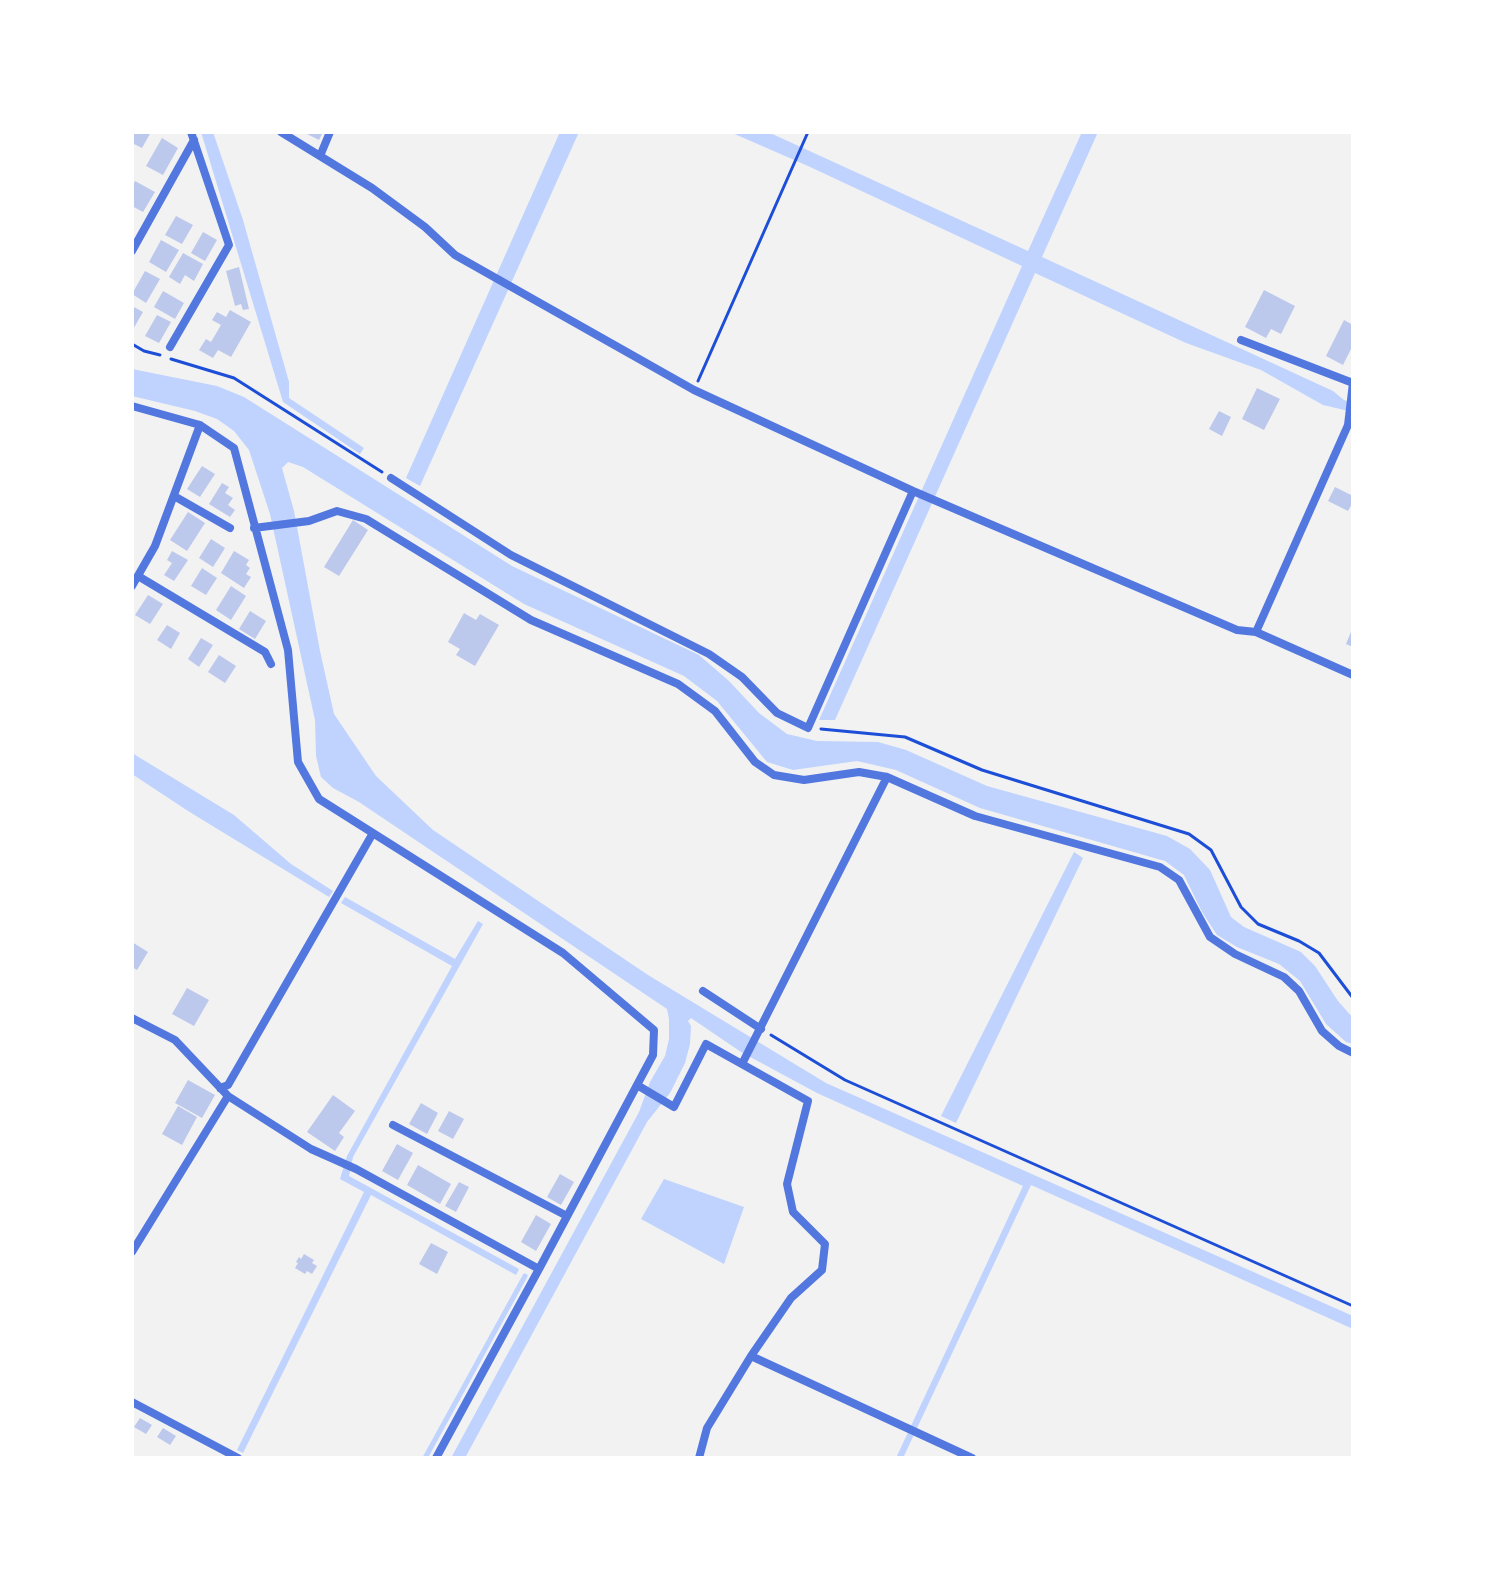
<!DOCTYPE html>
<html>
<head>
<meta charset="utf-8">
<style>
  body { margin:0 }
  #map { position:relative; width:1485px; height:1590px; overflow:hidden; background:#f2f2f2; font-family:"Roboto Condensed",sans-serif }
  canvas { display:block }
  .frame { position:absolute; inset:0; border:134px solid #fff; pointer-events:none }
</style>
</head>
<body>
<div id="map">
<canvas width="1485" height="1590"></canvas>
<div class="frame"></div>
</div>
<script>
const c = document.querySelector('canvas').getContext('2d');
c.lineJoin = 'round';
function fill(path, color) { c.fillStyle = color; c.fill(path, 'evenodd'); }
const shape = rows => new Path2D(rows.map(r => 'M' + r).join(''));
function strokePath(path, color, width, dash) { c.strokeStyle = color; c.lineWidth = width; c.lineCap = dash ? 'butt' : 'round'; c.setLineDash(dash || []); c.stroke(path); }
fill(shape([
  [201,132,213,132,243,220,289,382,289,398,364,448,360,454,283,402],
  [560,132,579,132,420,486,406,478],
  [730,132,768,132,1028,251,1082,132,1098,132,1042,257,1333,391,1344,400,1353,403,1353,412,1323,405,1261,370,1186,343,1035,273,835,720,819,720,1022,266,808,166],
  [132,369,217,386,244,397,512,566,699,655,729,681,759,713,787,734,817,741,878,742,906,750,987,786,1167,836,1190,849,1210,870,1231,917,1244,927,1301,952,1315,966,1338,1001,1353,1018,1353,1044,1346,1042,1326,1024,1300,981,1279,964,1237,947,1217,935,1202,912,1184,875,1165,861,980,808,896,770,857,761,793,770,767,762,717,701,684,676,524,604,303,467,288,462,282,468,294,511,320,651,334,714,376,776,433,830,648,975,826,1083,1353,1316,1353,1329,1031,1185,903,1458,896,1458,1023,1186,817,1093,741,1052,691,1018,688,1021,691,1026,690,1044,685,1063,670,1093,647,1122,465,1458,451,1458,639,1112,650,1082,665,1056,669,1039,669,1019,667,1009,359,802,333,788,321,777,316,756,315,720,270,514,249,450,234,431,217,419,195,411,132,396],
  [132,753,234,815,291,864,333,891,329,897,188,811,132,774],
  [1074,852,1083,858,956,1123,941,1116],
  [345,897,455,959,478,921,483,924,353,1157,349,1176,519,1269,516,1275,371,1195,243,1453,237,1450,364,1192,340,1179,347,1156,452,966,341,903],
  [664,1179,744,1207,724,1264,641,1219]
]), '#bfd3fe');
strokePath(shape([
  [425,1458,525,1276]
]), '#bfd3fe', 5);
fill(shape([
  [132,132,151,132,142,148,132,143],
  [303,132,323,132,319,140],
  [162,138,178,148,163,175,146,166],
  [135,181,155,192,143,212,132,206,132,187],
  [176,216,193,225,182,244,165,235],
  [203,232,217,240,205,261,191,253],
  [161,240,179,250,166,272,149,262],
  [183,253,203,264,194,281,185,275,180,284,169,277],
  [239,267,249,309,243,310,241,304,235,306,226,271],
  [145,271,160,279,146,303,132,294],
  [1264,290,1295,306,1281,334,1271,329,1266,338,1245,327],
  [163,291,184,303,175,319,154,307],
  [132,306,143,312,132,331],
  [230,310,251,322,231,357,218,350,213,358,199,350,206,339,211,342,221,325,212,320,217,312,226,317],
  [157,315,171,322,159,343,145,336],
  [1344,320,1353,325,1353,345,1343,365,1326,356],
  [1257,388,1280,399,1264,430,1242,419],
  [1219,411,1231,417,1222,436,1209,429],
  [202,466,215,474,200,497,187,489],
  [222,483,229,487,225,493,233,498,228,505,235,510,230,517,209,504],
  [1335,487,1353,496,1353,502,1348,511,1328,501],
  [188,512,205,523,187,551,170,540],
  [353,520,368,530,339,576,324,567],
  [211,539,225,548,213,567,199,558],
  [172,551,188,560,174,581,164,575,172,563,167,560],
  [234,551,249,560,246,565,250,568,246,574,251,577,244,588,221,573],
  [202,568,217,578,206,595,191,586],
  [231,586,246,596,231,620,216,610],
  [148,595,163,604,150,624,135,615],
  [250,611,266,621,255,639,239,629],
  [464,613,476,620,480,614,499,625,475,666,456,655,460,649,448,642],
  [167,625,180,633,171,649,157,640],
  [1353,627,1353,647,1346,644],
  [201,638,213,645,199,667,188,659],
  [219,655,236,666,225,683,208,672],
  [132,942,148,952,137,970,132,967],
  [187,988,209,1000,194,1026,172,1014],
  [188,1080,215,1095,202,1118,175,1103],
  [333,1095,355,1111,339,1133,344,1137,335,1151,307,1132],
  [421,1103,438,1113,427,1134,409,1124],
  [178,1106,197,1117,182,1145,162,1134],
  [449,1111,464,1119,453,1139,438,1131],
  [397,1144,413,1153,398,1180,382,1171],
  [418,1165,451,1184,440,1204,407,1185],
  [560,1174,574,1182,561,1205,547,1197],
  [459,1182,469,1187,456,1212,445,1206],
  [536,1215,551,1224,536,1251,521,1242],
  [431,1243,448,1252,437,1274,419,1264],
  [304,1254,314,1260,312,1263,317,1266,312,1274,307,1271,305,1274,295,1268,298,1263,296,1262,299,1257,301,1259],
  [140,1418,152,1425,146,1434,134,1427],
  [163,1428,176,1436,170,1445,157,1437]
]), '#bdc9ec');
strokePath(shape([
  [132,344,144,351,160,355],
  [171,359,234,378,382,472],
  [698,381,808,132],
  [821,729,905,737,982,770,1189,834,1211,850,1241,907,1258,924,1299,941,1319,953,1353,998],
  [771,1035,845,1080,1353,1306]
]), '#1d4ed8', 3);
strokePath(shape([
  [281,132,372,188,425,227,455,255,694,390,913,491,1237,630,1256,632,1353,675],
  [320,156,330,132],
  [132,251,194,140],
  [1241,340,1353,383],
  [170,347,229,245,191,132],
  [132,406,200,425,234,448,288,650,298,762,319,799,563,953,654,1030,653,1055,539,1269,436,1458],
  [391,478,511,555,709,654,742,677,777,713,808,728,913,491],
  [174,496,230,528],
  [254,528,309,521,337,511,366,519,531,620,678,684,715,711,755,762,774,775,804,780,859,772,887,777,975,816,1160,867,1179,880,1210,937,1235,954,1284,977,1299,991,1322,1031,1339,1046,1353,1053],
  [138,576,265,652,271,664],
  [132,586,155,546,200,425],
  [1256,632,1348,425,1353,383],
  [703,991,761,1029],
  [132,1018,175,1040,228,1096,311,1149,356,1169,539,1269],
  [742,1064,887,777],
  [637,1085,674,1107,706,1044,808,1101,787,1184,793,1212,825,1244,822,1270,791,1298,751,1356,707,1428,699,1458],
  [220,1088,228,1085,373,833],
  [393,1125,567,1216],
  [132,1252,228,1096],
  [751,1356,972,1458],
  [132,1402,238,1458]
]), '#5277de', 8);
</script>
</body>
</html>
